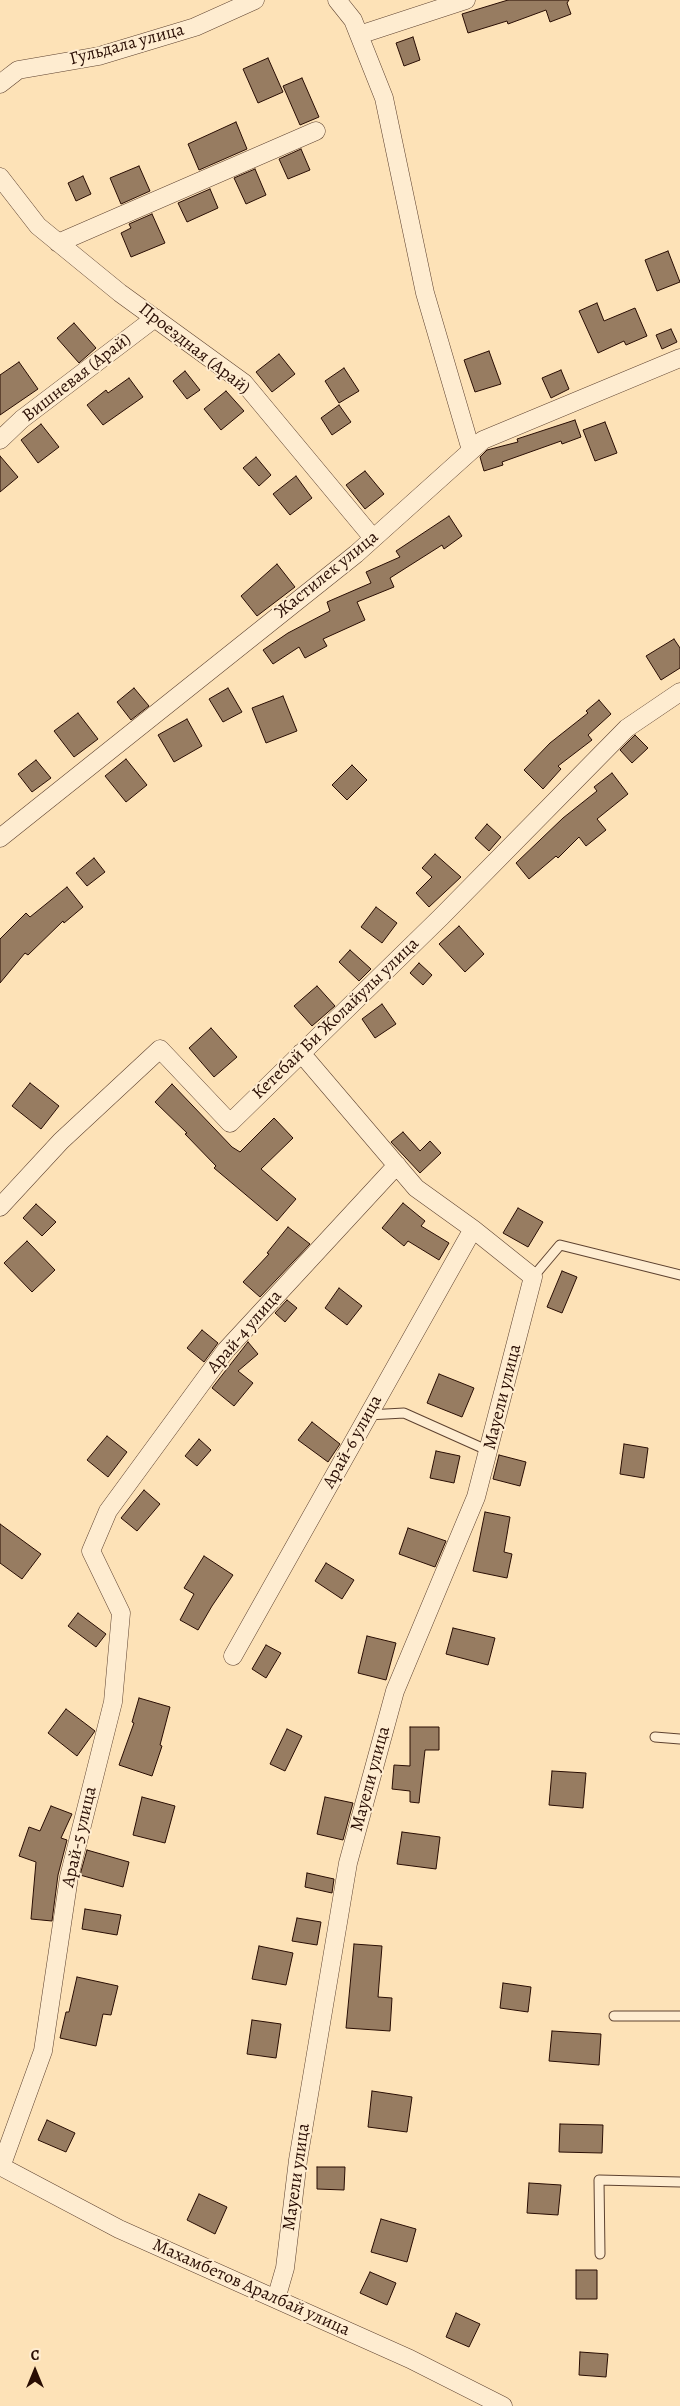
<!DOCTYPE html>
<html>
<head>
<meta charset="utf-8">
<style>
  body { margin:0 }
  #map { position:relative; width:680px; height:2406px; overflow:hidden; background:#fde2b7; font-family:Alegreya,serif }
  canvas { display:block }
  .north { position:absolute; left:10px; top:2346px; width:50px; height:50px; -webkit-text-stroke:4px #feecd0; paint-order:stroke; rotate:0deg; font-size:14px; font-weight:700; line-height:20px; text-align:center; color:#290d03 }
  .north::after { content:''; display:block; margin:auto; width:18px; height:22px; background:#290d03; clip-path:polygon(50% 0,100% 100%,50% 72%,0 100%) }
</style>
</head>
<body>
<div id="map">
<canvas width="680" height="2406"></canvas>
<div class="north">С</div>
</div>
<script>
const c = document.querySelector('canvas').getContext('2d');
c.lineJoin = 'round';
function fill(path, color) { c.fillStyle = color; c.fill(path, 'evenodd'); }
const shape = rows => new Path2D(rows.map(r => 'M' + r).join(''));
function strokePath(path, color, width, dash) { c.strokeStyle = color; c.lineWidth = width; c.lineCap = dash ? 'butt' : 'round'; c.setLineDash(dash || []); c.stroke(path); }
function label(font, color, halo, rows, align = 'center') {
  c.font = font + ' Alegreya,serif'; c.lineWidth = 4; c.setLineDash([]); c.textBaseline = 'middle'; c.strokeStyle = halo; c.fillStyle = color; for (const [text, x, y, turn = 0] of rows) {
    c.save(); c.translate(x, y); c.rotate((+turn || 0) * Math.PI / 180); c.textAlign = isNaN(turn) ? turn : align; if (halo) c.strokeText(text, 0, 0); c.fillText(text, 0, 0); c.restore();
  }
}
const building = shape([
  [508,0,569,0,567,3,571,14,550,22,546,10,508,24,507,21,468,33,462,14,508,0],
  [413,37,420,60,404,66,396,43,413,37],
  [268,58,283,92,258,103,243,69,268,58],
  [302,78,319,117,300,125,283,86,302,78],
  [236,122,247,149,199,170,188,144,236,122],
  [301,149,310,170,288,179,279,159,301,149],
  [139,166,150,191,121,204,110,178,139,166],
  [255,169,266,195,246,204,234,178,255,169],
  [83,176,91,194,76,201,68,183,83,176],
  [210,189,218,208,187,222,178,203,210,189],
  [152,214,165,243,131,257,121,233,131,228,129,224,152,214],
  [668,251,680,282,657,291,645,260,668,251],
  [597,303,604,321,635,308,647,336,626,345,624,341,598,353,579,311,597,303],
  [74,323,96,348,79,363,57,338,74,323],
  [671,329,677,342,662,349,656,335,671,329],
  [489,351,501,384,475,392,464,360,489,351],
  [279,354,295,374,272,392,256,372,279,354],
  [19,362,38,389,0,415,0,375,19,362],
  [344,368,359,391,339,403,325,381,344,368],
  [561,370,569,389,551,398,542,378,561,370],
  [185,371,200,390,187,399,173,381,185,371],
  [129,378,143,397,103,425,87,405,106,390,108,393,129,378],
  [226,391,244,411,221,430,204,409,226,391],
  [339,405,351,422,332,435,321,418,339,405],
  [575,420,581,437,562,444,561,441,502,462,503,465,484,471,480,457,487,450,518,442,517,439,575,420],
  [605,422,617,453,595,461,583,430,605,422],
  [41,424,59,447,38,463,21,440,41,424],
  [0,456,18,477,0,492,0,456],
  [256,457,271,475,259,486,243,468,256,457],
  [365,471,384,494,365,509,346,485,365,471],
  [296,476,312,498,290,515,273,494,296,476],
  [449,516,462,536,444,549,442,545,390,578,394,587,357,602,365,620,323,639,327,646,305,658,299,647,273,664,263,650,288,633,330,611,327,602,371,583,366,572,400,557,396,551,449,516],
  [277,564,295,587,257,616,241,596,277,564],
  [674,639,680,648,680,668,661,680,646,656,674,639],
  [134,688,149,706,131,720,117,702,134,688],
  [228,688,242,712,223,722,209,699,228,688],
  [283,696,297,731,266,743,252,708,283,696],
  [599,700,611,714,588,735,592,740,558,766,561,769,543,789,524,770,550,743,588,713,586,711,599,700],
  [78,713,98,739,74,757,54,731,78,713],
  [187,719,202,746,174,762,158,735,187,719],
  [635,735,648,748,632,763,620,750,635,735],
  [126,759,147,785,126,802,105,776,126,759],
  [36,760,51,778,32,792,18,774,36,760],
  [352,765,367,780,347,800,332,785,352,765],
  [612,773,628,794,597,819,606,830,586,846,579,837,558,858,556,856,529,879,516,863,563,818,597,791,594,787,612,773],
  [487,824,501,837,489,851,475,838,487,824],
  [435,854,461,877,429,907,416,893,432,877,422,868,435,854],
  [94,858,105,872,87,886,76,873,94,858],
  [67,887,83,907,64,923,63,921,28,955,25,953,0,983,0,939,26,913,30,917,67,887],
  [376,907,397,923,382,943,361,927,376,907],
  [459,926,484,954,465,972,439,944,459,926],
  [350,950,371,969,359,981,339,962,350,950],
  [419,963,432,975,423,985,410,973,419,963],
  [317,986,335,1006,312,1026,294,1006,317,986],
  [382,1004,396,1024,375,1038,362,1019,382,1004],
  [211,1028,237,1057,214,1077,189,1048,211,1028],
  [30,1083,59,1106,41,1129,12,1106,30,1083],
  [172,1084,232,1147,240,1152,274,1118,293,1138,261,1169,296,1199,277,1221,214,1168,216,1166,185,1134,187,1133,155,1102,172,1084],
  [403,1132,420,1151,430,1141,441,1153,420,1173,391,1142,403,1132],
  [403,1203,425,1221,421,1226,449,1243,439,1260,408,1241,404,1246,382,1228,403,1203],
  [36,1204,56,1222,42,1236,23,1218,36,1204],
  [518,1208,543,1222,528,1247,503,1233,518,1208],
  [288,1227,310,1244,260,1297,243,1282,269,1254,267,1253,288,1227],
  [27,1241,55,1270,32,1292,4,1263,27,1241],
  [562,1271,577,1277,562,1313,547,1307,562,1271],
  [339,1288,362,1306,347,1325,325,1308,339,1288],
  [287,1300,297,1308,285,1322,275,1313,287,1300],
  [202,1330,218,1343,204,1362,187,1348,202,1330],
  [248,1342,258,1354,238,1371,253,1383,234,1406,212,1388,248,1342],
  [439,1374,474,1388,462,1417,427,1403,439,1374],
  [312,1422,340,1444,328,1462,298,1440,312,1422],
  [107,1436,127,1452,108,1477,87,1460,107,1436],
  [199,1439,211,1450,197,1466,185,1456,199,1439],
  [624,1444,648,1448,644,1478,620,1474,624,1444],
  [436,1451,460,1456,454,1483,430,1478,436,1451],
  [499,1455,526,1462,520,1486,493,1479,499,1455],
  [144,1490,160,1504,137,1531,121,1518,144,1490],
  [485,1512,510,1517,504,1552,512,1554,507,1578,473,1571,485,1512],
  [0,1524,41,1554,22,1579,0,1563,0,1524],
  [408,1528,446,1541,435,1567,399,1554,408,1528],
  [204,1556,233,1575,212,1606,198,1630,180,1620,194,1594,184,1588,204,1556],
  [326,1563,354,1580,342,1599,315,1581,326,1563],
  [78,1613,106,1634,96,1647,68,1626,78,1613],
  [453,1628,495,1638,488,1665,446,1654,453,1628],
  [367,1636,396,1643,386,1680,358,1673,367,1636],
  [266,1645,281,1653,266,1678,252,1669,266,1645],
  [139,1698,170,1707,160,1745,162,1746,152,1776,119,1765,134,1723,132,1722,139,1698],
  [66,1709,95,1731,77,1756,48,1733,66,1709],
  [410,1727,439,1727,439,1750,425,1750,419,1803,410,1802,410,1791,392,1789,394,1765,410,1766,410,1727],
  [287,1729,302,1736,285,1771,270,1764,287,1729],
  [552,1771,586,1773,583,1808,549,1805,552,1771],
  [142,1797,175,1806,165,1843,133,1835,142,1797],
  [325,1797,353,1803,343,1840,317,1834,325,1797],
  [51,1806,72,1814,61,1838,67,1840,58,1875,52,1921,31,1919,36,1862,19,1856,29,1827,40,1831,51,1806],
  [402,1832,440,1837,436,1869,397,1864,402,1832],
  [87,1850,129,1862,123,1887,80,1875,87,1850],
  [307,1873,334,1879,332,1893,305,1887,307,1873],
  [85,1909,121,1915,117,1935,82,1929,85,1909],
  [297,1918,321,1922,317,1945,292,1941,297,1918],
  [354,1944,382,1946,378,1997,392,1998,390,2031,346,2028,354,1944],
  [259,1946,293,1953,286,1985,252,1979,259,1946],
  [77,1977,118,1986,111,2015,103,2014,96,2046,60,2038,66,2012,69,2012,77,1977],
  [503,1983,531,1987,528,2012,500,2008,503,1983],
  [252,2020,281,2024,276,2058,247,2054,252,2020],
  [552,2031,601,2034,599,2065,549,2061,552,2031],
  [372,2091,412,2097,407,2132,368,2127,372,2091],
  [47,2120,75,2133,66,2152,38,2140,47,2120],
  [560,2124,603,2125,602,2153,559,2152,560,2124],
  [317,2167,345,2167,344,2190,317,2189,317,2167],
  [529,2183,561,2185,558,2215,527,2213,529,2183],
  [199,2194,227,2207,215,2234,187,2220,199,2194],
  [381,2219,416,2229,407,2262,371,2252,381,2219],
  [576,2270,597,2270,597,2299,576,2299,576,2270],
  [370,2272,396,2283,387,2305,360,2293,370,2272],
  [456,2313,480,2324,469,2347,446,2337,456,2313],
  [580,2352,608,2354,606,2377,579,2375,580,2352]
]);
fill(building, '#977c61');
strokePath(building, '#290d03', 1);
const service = shape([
  [533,1277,560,1245,680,1275],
  [368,1415,404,1413,489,1451],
  [655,1737,680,1739],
  [614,2016,680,2016],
  [600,2254,599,2180,680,2182]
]);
const minor = shape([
  [337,0,353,20,384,98,425,293,471,450],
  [359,35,466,0],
  [0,84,18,70,99,56,195,27,255,0],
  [0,177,38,226,120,293,244,383,373,538],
  [58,243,316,131],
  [0,440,22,419,155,318],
  [0,838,356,554,483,440,680,358],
  [0,1207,61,1141,160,1049,230,1123,441,917,627,728,680,692],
  [233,1656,473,1229],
  [0,2166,119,2229,410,2359,503,2406],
  [1,2167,43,2051,69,1877,113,1702,121,1613,91,1551,108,1511,226,1350,397,1165],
  [276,2299,285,2268,298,2160,348,1863,395,1691,476,1497,533,1277,473,1229,416,1188,301,1053]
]);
strokePath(service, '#5e4230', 11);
strokePath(minor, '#5e4230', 19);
strokePath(service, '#feecd0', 9);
strokePath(minor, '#feecd0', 18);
label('18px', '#290d03', '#feecd0', [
  ["Гульдала улица",127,45,-15],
  ["Проездная (Арай)",194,349,38],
  ["Вишневая (Арай)",77,378,-38],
  ["Жастилек улица",327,575,-39],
  ["Кетебай Би Жолайулы улица",336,1019,-44],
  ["Арай-4 улица",245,1332,-49],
  ["Мауели улица",503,1397,-76],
  ["Арай-6 улица",353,1442,-61],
  ["Мауели улица",371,1779,-75],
  ["Арай-5 улица",80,1837,-77],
  ["Мауели улица",297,2177,-82],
  ["Махамбетов Аралбай улица",251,2288,24]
]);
</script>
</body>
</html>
